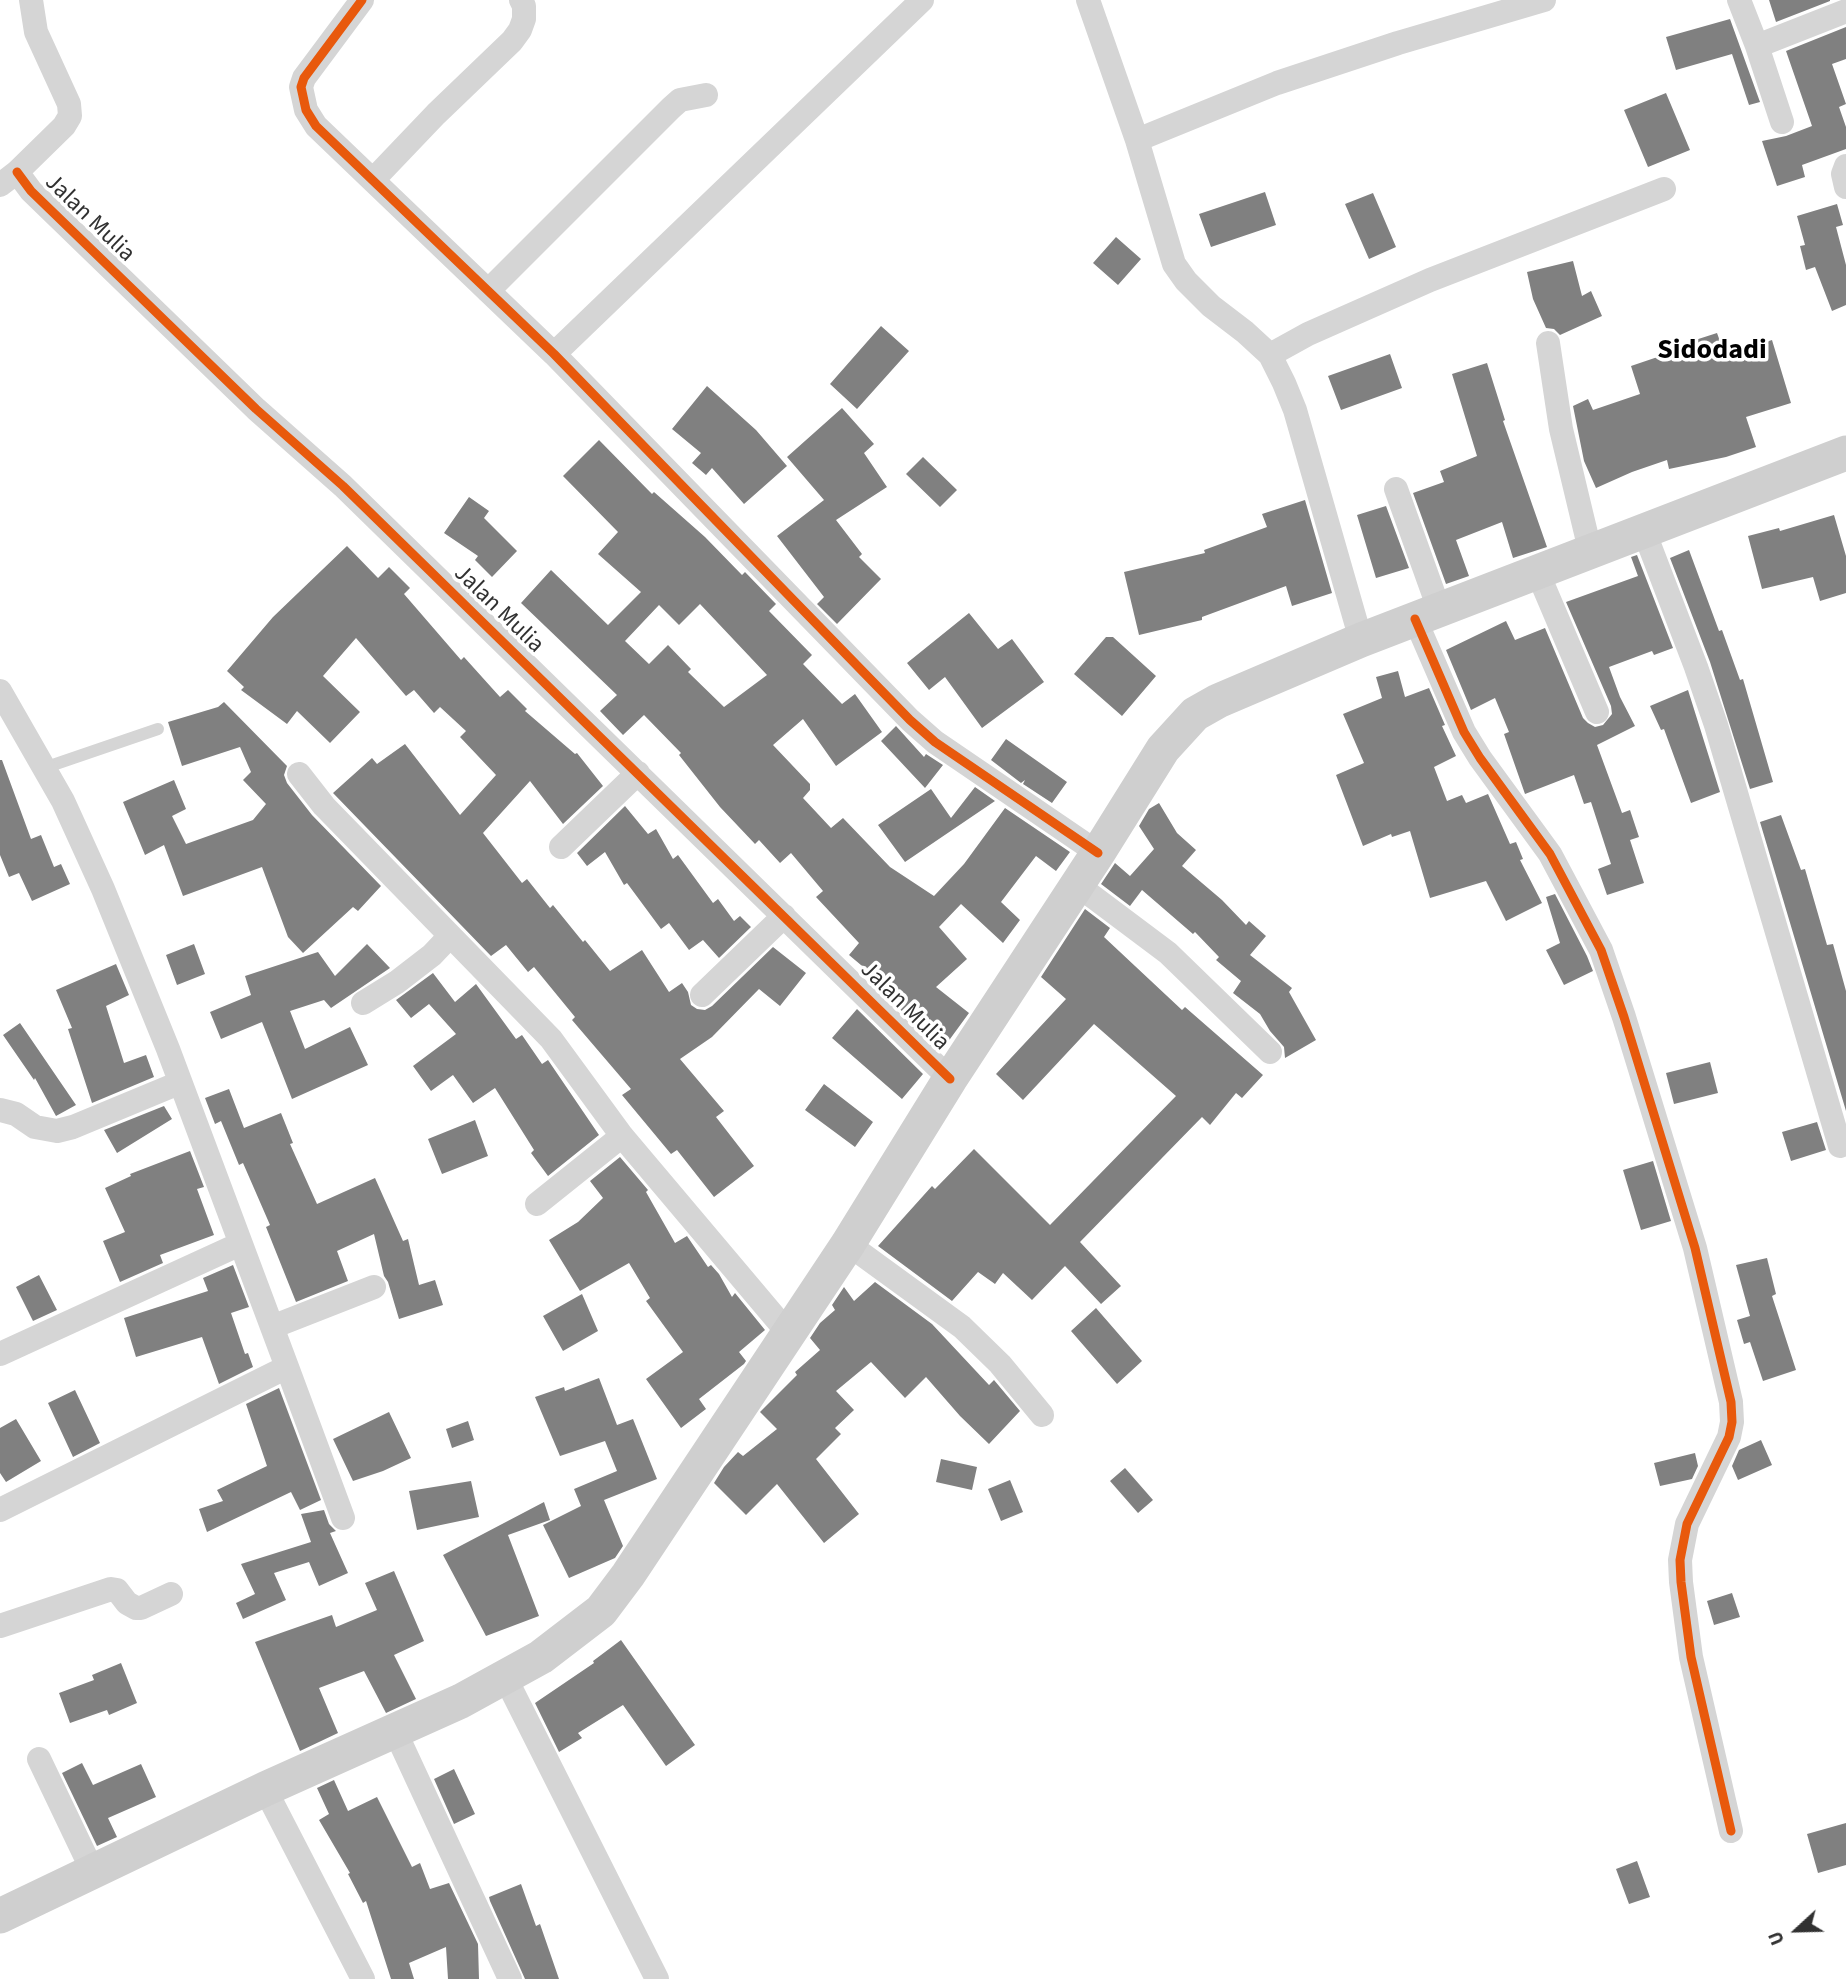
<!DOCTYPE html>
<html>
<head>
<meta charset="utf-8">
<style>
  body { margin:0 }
  #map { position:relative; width:1846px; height:1979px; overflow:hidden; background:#fff; font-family:"Source Sans 3",sans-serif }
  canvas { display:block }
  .north { position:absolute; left:1762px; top:1895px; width:70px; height:70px; -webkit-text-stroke:5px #fff; paint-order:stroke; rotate:248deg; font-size:19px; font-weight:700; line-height:28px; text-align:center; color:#313131 }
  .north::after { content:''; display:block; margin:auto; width:24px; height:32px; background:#313131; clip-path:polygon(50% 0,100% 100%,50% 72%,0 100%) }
</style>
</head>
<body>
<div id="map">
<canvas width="1846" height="1979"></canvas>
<div class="north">U</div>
</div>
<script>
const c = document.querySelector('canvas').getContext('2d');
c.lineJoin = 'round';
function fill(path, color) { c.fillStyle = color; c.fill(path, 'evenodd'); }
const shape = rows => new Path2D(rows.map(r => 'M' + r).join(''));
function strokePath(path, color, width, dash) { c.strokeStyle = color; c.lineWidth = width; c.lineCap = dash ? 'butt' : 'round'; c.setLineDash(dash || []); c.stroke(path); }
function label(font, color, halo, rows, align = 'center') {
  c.font = font + ' "Source Sans 3",sans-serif'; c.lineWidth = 7; c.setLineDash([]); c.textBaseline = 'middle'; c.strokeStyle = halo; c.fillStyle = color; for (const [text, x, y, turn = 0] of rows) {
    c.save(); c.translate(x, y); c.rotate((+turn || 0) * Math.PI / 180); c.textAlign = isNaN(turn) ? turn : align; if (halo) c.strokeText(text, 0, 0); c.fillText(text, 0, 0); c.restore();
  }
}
fill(shape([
  [1769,0,1830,0,1830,1,1776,22],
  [1730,19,1760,102,1749,105,1732,54,1676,70,1666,37],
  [1846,27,1846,59,1832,64,1846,104,1839,107,1846,127,1846,149,1802,165,1805,177,1777,186,1762,141,1786,136,1812,126,1786,51],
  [1666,93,1690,150,1648,167,1624,110],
  [1265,192,1276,225,1211,247,1199,214],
  [1373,193,1396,247,1369,259,1345,204],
  [1837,204,1843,225,1836,227,1846,265,1846,305,1832,311,1815,267,1806,270,1800,246,1805,245,1797,216],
  [1116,237,1141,259,1118,285,1093,263],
  [1573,261,1582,296,1591,291,1602,316,1560,335,1554,329,1546,328,1533,299,1527,272],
  [881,326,909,351,857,409,830,384],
  [1717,333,1725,355,1772,340,1791,403,1746,417,1756,447,1726,457,1669,469,1667,460,1632,472,1596,488,1584,461,1573,406,1588,399,1593,410,1640,394,1631,366,1690,346,1689,342],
  [1390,354,1402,388,1341,410,1328,376],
  [1487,363,1505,420,1503,421,1547,547,1513,558,1502,522,1456,540,1469,576,1446,584,1413,493,1444,482,1440,471,1477,456,1452,374],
  [707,386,756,430,787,466,744,504,712,468,706,475,692,463,701,453,672,429],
  [842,408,874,444,864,453,887,487,836,520,862,554,859,557,881,579,837,624,817,604,824,597,777,536,824,500,787,457],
  [599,440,652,494,654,492,705,537,742,575,745,572,776,604,769,611,812,655,803,664,842,704,855,694,882,732,836,766,803,719,773,745,810,784,810,790,803,798,831,828,843,818,890,867,934,896,964,864,1005,808,1070,852,1056,871,1036,856,1001,902,1020,920,1003,943,961,904,939,927,967,959,936,987,969,1013,942,1050,876,986,880,981,849,955,859,943,816,897,823,891,791,853,780,863,759,840,755,844,720,807,679,755,681,753,644,715,623,735,600,711,617,695,521,603,551,570,608,625,641,592,598,554,618,532,563,476],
  [700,604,767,675,724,707,688,672,691,669,668,645,649,664,625,641,659,605,679,625],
  [923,457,957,490,940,507,906,474],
  [469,497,489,511,484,518,517,551,492,577,475,560,478,556,444,533],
  [1305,500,1332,593,1292,606,1286,586,1202,617,1202,620,1139,635,1124,572,1205,553,1204,550,1267,527,1262,514],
  [1386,506,1409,568,1376,578,1357,515],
  [1834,515,1846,556,1846,593,1820,601,1813,577,1762,589,1748,536,1779,528,1780,531],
  [347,546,378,578,389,567,410,588,404,594,461,660,464,657,500,697,508,690,527,709,525,711,575,754,577,753,603,786,563,824,530,781,483,833,522,883,527,879,550,908,553,905,583,942,585,940,610,971,642,950,669,992,682,983,688,992,691,1005,697,1009,705,1010,712,1006,773,947,806,973,780,1006,759,989,712,1037,680,1059,724,1111,716,1117,754,1166,714,1197,677,1150,671,1154,622,1095,631,1089,572,1020,575,1017,534,967,528,972,506,945,491,956,333,793,372,758,377,764,405,744,460,815,496,775,460,737,466,731,440,707,434,713,414,690,406,696,356,638,323,676,360,712,330,743,297,711,287,724,241,690,244,687,227,671,273,617],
  [1689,550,1719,631,1722,630,1740,680,1743,679,1773,782,1750,789,1710,662,1670,558],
  [1637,555,1673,648,1654,655,1652,651,1609,667,1620,697,1635,726,1597,745,1622,813,1630,810,1639,837,1630,840,1644,883,1607,895,1598,869,1611,864,1591,802,1584,804,1574,775,1525,794,1504,734,1509,732,1495,698,1471,710,1446,650,1506,621,1515,640,1545,628,1583,718,1588,723,1595,727,1603,725,1612,714,1611,706,1566,602,1638,576,1631,557],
  [969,613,998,649,1012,639,1044,682,982,728,945,677,929,690,907,663],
  [1106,637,1113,637,1156,676,1122,716,1074,674],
  [1398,671,1405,697,1429,688,1445,725,1442,726,1456,756,1434,767,1447,801,1462,795,1466,803,1488,794,1510,844,1516,842,1523,859,1520,860,1542,903,1506,921,1486,881,1430,898,1410,831,1392,837,1391,834,1363,846,1336,775,1364,763,1343,714,1382,698,1376,677],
  [1688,690,1720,792,1691,803,1664,729,1661,730,1650,706],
  [224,702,287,766,284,775,287,783,312,815,381,886,358,911,353,907,303,953,288,937,262,867,183,896,164,845,145,855,123,802,174,780,186,809,172,816,186,844,253,820,266,804,243,780,251,772,240,747,182,766,168,722,218,707],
  [896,726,924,757,926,754,943,765,925,788,881,741],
  [1006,739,1067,782,1052,803,1023,784,1025,780,1021,783,991,760],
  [0,760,2,760,31,839,41,835,54,867,61,864,70,884,32,901,19,873,9,877,0,855],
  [975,787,995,801,905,862,878,825,931,789,951,818],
  [1159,803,1177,833,1196,850,1182,866,1222,900,1246,925,1249,921,1266,936,1250,955,1292,988,1289,992,1316,1040,1285,1058,1284,1047,1270,1031,1260,1014,1233,993,1241,981,1216,960,1219,957,1195,932,1193,934,1142,890,1130,906,1101,884,1115,863,1130,876,1154,849,1139,826,1149,809],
  [625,806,648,834,656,829,673,859,678,855,713,903,718,899,734,921,740,916,751,927,719,958,703,940,689,950,669,923,661,929,627,883,624,885,605,852,587,866,577,853],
  [1781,815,1801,870,1805,869,1827,945,1833,944,1846,991,1846,1111,1760,822],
  [1555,894,1587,956,1593,971,1564,985,1546,950,1560,943,1546,897],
  [1085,909,1110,928,1104,937,1182,1010,1185,1007,1263,1075,1242,1098,1236,1093,1210,1125,1202,1117,1080,1242,1121,1286,1101,1304,1065,1266,1032,1300,1003,1273,995,1284,978,1272,952,1301,878,1246,932,1186,935,1189,974,1149,1050,1225,1176,1096,1094,1024,1023,1100,996,1074,1066,999,1041,977],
  [194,944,205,974,177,985,166,955],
  [367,944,390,968,331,1008,324,1000,290,1011,305,1049,350,1027,368,1065,292,1099,262,1022,221,1039,210,1012,251,995,245,976,318,952,335,976],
  [116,964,129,995,106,1006,124,1063,146,1055,154,1077,92,1103,68,1029,72,1028,56,990],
  [433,973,455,1002,476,984,516,1039,522,1035,542,1064,548,1060,599,1135,548,1176,531,1153,534,1150,495,1088,473,1103,453,1075,431,1091,413,1066,456,1034,429,1004,411,1018,396,1000],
  [857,1009,923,1074,902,1099,832,1038],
  [20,1023,76,1105,56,1116,35,1078,34,1080,3,1035],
  [1710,1062,1718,1093,1674,1104,1666,1073],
  [824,1084,873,1122,855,1147,805,1110],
  [229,1089,244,1128,281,1113,293,1143,290,1144,317,1204,375,1178,403,1241,408,1239,419,1285,435,1280,443,1305,399,1319,388,1282,384,1276,374,1234,337,1251,348,1281,296,1302,266,1227,270,1225,243,1163,239,1165,221,1121,215,1124,205,1098],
  [164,1106,172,1119,117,1153,104,1130],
  [475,1120,488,1156,442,1174,428,1139],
  [1817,1122,1826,1150,1791,1161,1782,1132],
  [190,1151,204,1187,197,1189,214,1235,160,1255,163,1263,120,1282,103,1241,125,1232,105,1188,131,1176,130,1174],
  [620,1157,648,1190,646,1192,675,1243,687,1236,708,1267,711,1265,719,1274,732,1297,735,1293,765,1330,739,1352,746,1361,744,1364,699,1399,706,1409,681,1428,646,1379,683,1352,646,1301,650,1298,629,1263,580,1291,549,1240,578,1222,603,1198,590,1181],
  [1653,1161,1671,1221,1641,1230,1623,1170],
  [1767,1258,1776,1294,1772,1296,1796,1370,1763,1381,1750,1342,1744,1344,1737,1320,1750,1316,1736,1265],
  [233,1265,249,1307,231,1313,245,1354,248,1353,253,1367,219,1384,202,1337,136,1357,124,1318,208,1291,203,1278],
  [39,1275,57,1310,33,1321,16,1287],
  [875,1282,932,1324,989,1385,994,1380,1020,1411,989,1444,960,1416,926,1377,905,1398,871,1362,836,1391,854,1410,835,1428,841,1434,816,1459,859,1514,824,1543,777,1484,746,1515,714,1483,724,1467,738,1452,743,1456,777,1429,760,1412,797,1375,795,1372,820,1350,810,1338,820,1323,835,1310,832,1305,844,1287,854,1301],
  [582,1294,598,1331,563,1351,543,1316],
  [1096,1308,1142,1361,1117,1384,1071,1331],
  [599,1378,617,1425,633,1419,657,1479,604,1500,623,1546,615,1558,569,1578,543,1525,581,1506,574,1489,617,1471,605,1441,560,1456,535,1397,564,1387,565,1391],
  [279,1388,321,1500,300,1510,291,1492,207,1532,199,1509,223,1501,217,1490,267,1466,246,1404],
  [75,1390,100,1443,73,1457,48,1403],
  [389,1412,411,1458,383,1471,353,1481,333,1439],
  [16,1419,41,1461,6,1482,0,1473,0,1428],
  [468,1421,474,1440,452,1448,446,1429],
  [1761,1440,1772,1465,1738,1480,1732,1466,1739,1450],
  [1695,1453,1698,1466,1692,1479,1660,1486,1654,1463],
  [941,1459,977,1467,972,1490,936,1482],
  [1125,1468,1153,1500,1138,1513,1110,1481],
  [1010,1480,1023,1512,1001,1521,988,1489],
  [471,1481,479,1517,417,1530,409,1491],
  [544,1502,550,1520,508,1535,539,1616,486,1636,443,1555],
  [324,1510,329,1524,336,1531,330,1533,348,1573,319,1586,309,1562,274,1573,286,1600,243,1619,236,1603,255,1594,241,1564,311,1542,301,1514],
  [394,1571,424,1641,394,1655,416,1699,386,1713,364,1671,319,1688,338,1733,300,1751,255,1642,332,1615,336,1627,377,1610,365,1583],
  [1732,1593,1740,1617,1714,1625,1707,1601],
  [621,1640,695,1745,666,1766,623,1705,578,1733,582,1738,559,1752,535,1703,594,1663,593,1661],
  [121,1663,137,1703,109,1715,107,1710,70,1723,59,1693,94,1680,92,1675],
  [82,1763,93,1785,141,1764,156,1797,108,1818,117,1837,97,1846,62,1773],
  [454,1769,475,1814,454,1824,434,1779],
  [334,1780,348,1811,377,1797,412,1867,420,1863,430,1889,449,1883,478,1944,479,1979,448,1979,446,1947,409,1963,414,1979,391,1979,366,1901,363,1903,348,1874,350,1873,319,1820,329,1814,317,1788],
  [1846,1823,1846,1865,1818,1873,1807,1834],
  [1637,1861,1650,1897,1629,1904,1616,1869],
  [521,1884,536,1926,540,1924,559,1979,525,1979,490,1901,489,1897]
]), '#808080');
strokePath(shape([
  [44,768,158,729]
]), '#d5d5d5', 12);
strokePath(shape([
  [362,0,304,78,301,87,306,110,316,126,554,354,910,720,935,742,1098,853],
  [1088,0,1137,140,1174,264,1186,281,1211,306,1245,332,1270,355,1284,383,1295,410,1361,640],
  [1739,0,1757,46,1846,11],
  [1757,46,1782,122],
  [1137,140,1277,83,1398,43,1544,0],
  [1846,166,1843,174,1846,187],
  [17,172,31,191,256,409,343,486,950,1079],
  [373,180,436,114,512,41,520,30,524,19,524,6,521,0],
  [0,185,17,172,64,126,70,116,69,104,36,32,31,0],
  [488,291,671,108,680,100,706,95],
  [1548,343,1561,429,1590,550],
  [554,354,922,0],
  [1270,355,1308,334,1430,280,1664,189],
  [1396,489,1439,609],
  [1644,531,1696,667,1716,725,1840,1146],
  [1537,571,1597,712],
  [1415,619,1464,732,1480,758,1550,854,1601,950,1624,1017,1695,1248,1731,1402,1732,1422,1729,1437,1687,1524,1680,1560,1681,1582,1691,1657,1731,1831],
  [0,691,63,801,103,889,168,1049,287,1367,0,1510],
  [299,774,324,806,551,1039,622,1136,789,1334],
  [561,847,638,773],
  [1076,884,1168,953,1270,1052],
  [702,995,784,916],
  [363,1003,397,982,432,955,450,936],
  [0,1110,16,1114,35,1127,57,1131,73,1127,179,1083],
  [537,1204,622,1136],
  [848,1244,962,1327,1000,1364,1042,1415],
  [272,1327,374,1287],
  [0,1354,240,1244],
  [287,1367,343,1518],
  [0,1626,111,1589,117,1590,127,1603,136,1608,141,1608,171,1594],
  [505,1677,657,1979],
  [395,1731,510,1979],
  [39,1759,93,1872],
  [265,1789,363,1979]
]), '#d5d5d5', 24);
strokePath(shape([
  [0,1916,265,1789,461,1701,541,1657,601,1611,628,1575,848,1244,950,1079,1098,853,1163,749,1195,714,1218,701,1361,640,1846,453]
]), '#cfcfcf', 35);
strokePath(shape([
  [362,0,304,78,301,87,306,110,316,126,554,354,910,720,935,742,1098,853],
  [17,172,31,191,256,409,343,486,950,1079],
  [1415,619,1464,732,1480,758,1550,854,1601,950,1624,1017,1695,1248,1731,1402,1732,1422,1729,1437,1687,1524,1680,1560,1681,1582,1691,1657,1731,1831]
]), '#e8590c', 9);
label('24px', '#313131', '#fff', [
  ["Jalan Mulia",89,219,44],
  ["Jalan Mulia",498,610,44],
  ["Jalan Mulia",904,1007,45]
]);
label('bold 28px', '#000', '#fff', [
  ["Sidodadi",1712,352]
]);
</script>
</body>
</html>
